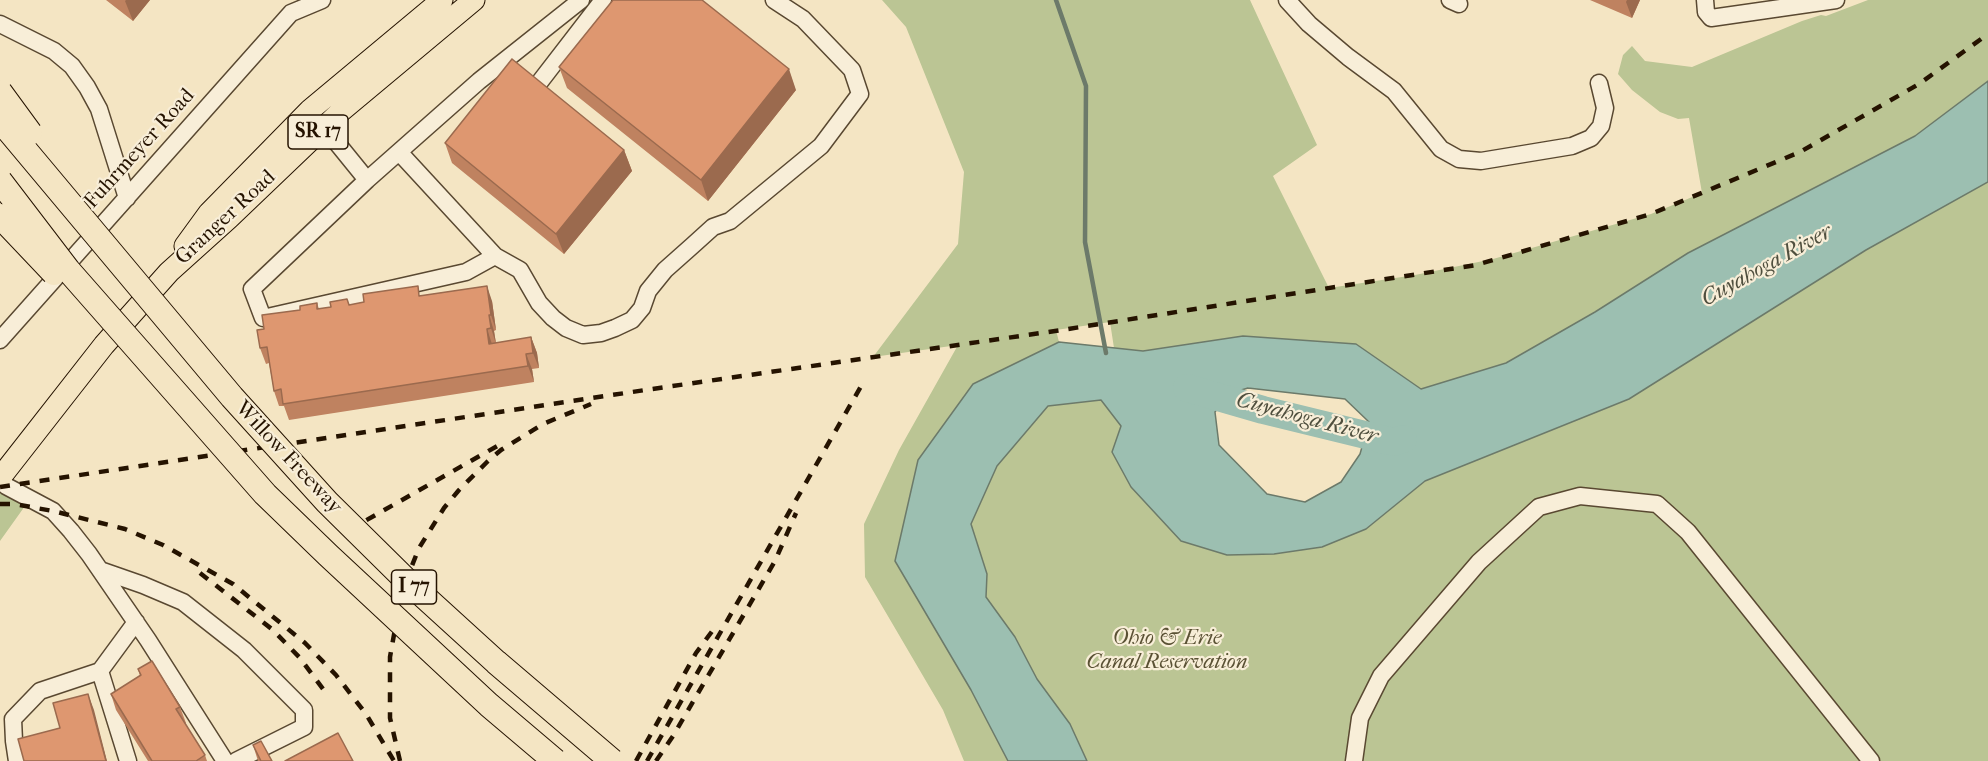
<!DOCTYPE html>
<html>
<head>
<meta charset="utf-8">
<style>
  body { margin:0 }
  canvas { display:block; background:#f4e5c3 }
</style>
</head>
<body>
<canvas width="1988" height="761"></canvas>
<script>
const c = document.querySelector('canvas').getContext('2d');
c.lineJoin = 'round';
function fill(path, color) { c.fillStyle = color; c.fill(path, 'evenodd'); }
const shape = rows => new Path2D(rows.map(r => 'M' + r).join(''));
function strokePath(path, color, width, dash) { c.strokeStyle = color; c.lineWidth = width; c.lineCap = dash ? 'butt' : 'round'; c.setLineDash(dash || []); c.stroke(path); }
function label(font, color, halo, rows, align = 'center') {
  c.font = font + ' "IM FELL French Canon",serif'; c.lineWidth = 4.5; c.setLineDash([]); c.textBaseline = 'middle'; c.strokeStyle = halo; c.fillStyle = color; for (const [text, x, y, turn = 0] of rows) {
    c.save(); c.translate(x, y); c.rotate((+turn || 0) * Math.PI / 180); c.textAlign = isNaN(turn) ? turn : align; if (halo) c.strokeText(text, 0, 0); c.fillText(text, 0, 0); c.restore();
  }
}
fill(shape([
  [882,0,1250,0,1317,145,1273,176,1329,288,1415,275,1493,259,1651,214,1702,193,1689,118,1678,119,1660,112,1632,90,1618,74,1623,55,1632,46,1645,61,1692,67,1802,21,1821,15,1826,16,1868,0,1988,0,1988,81,1915,136,1688,253,1595,312,1506,363,1421,389,1356,344,1243,336,1143,351,1114,348,1110,322,1056,330,1059,342,973,384,918,460,971,690,1008,761,964,761,943,710,865,577,864,524,899,450,958,345,873,357,958,244,964,172,906,27],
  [1988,182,1988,761,1087,761,1070,724,1037,679,1015,637,986,597,987,574,971,524,997,466,1048,406,1101,400,1121,426,1112,453,1227,555,1274,554,1322,547,1366,529,1425,481,1629,399,1866,250],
  [0,492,25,506,0,541]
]), '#bbc594');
const water = shape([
  [1988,81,1988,182,1866,250,1629,399,1425,481,1366,529,1322,547,1274,554,1227,555,1181,541,1131,487,1112,452,1121,426,1101,400,1048,406,997,466,971,524,987,574,986,597,1015,637,1037,679,1070,724,1087,761,1008,761,971,690,895,561,918,460,973,384,1059,342,1143,351,1243,336,1356,344,1421,389,1506,363,1595,312,1688,253,1915,136,1988,81],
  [1248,388,1345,399,1369,422,1360,454,1341,482,1305,502,1267,494,1219,445,1215,412,1228,394,1248,388]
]);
fill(water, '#9cbfb1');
strokePath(water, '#6c7a6a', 1.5);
strokePath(shape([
  [1056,0,1086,86,1085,242,1106,353]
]), '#6c7a6a', 4.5);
strokePath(shape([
  [1187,388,1263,410,1394,442,1403,439]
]), '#9cbfb1', 28);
const minor = shape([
  [1287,0,1309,24,1348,57,1394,91,1441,149,1459,159,1481,161,1572,146,1591,138,1601,126,1605,108,1599,83],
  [1450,0,1459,4],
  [1705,0,1706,12,1711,18,1836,0],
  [0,24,54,51,72,66,87,87,99,109,127,198],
  [539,83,603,0],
  [324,127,367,180,479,81,581,0],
  [367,180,252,289,263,318,466,272,495,256,399,152],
  [495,256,520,270,539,303,553,318,566,328,583,335,601,333,615,328,632,320,642,308,648,291,665,270,692,246,713,227,730,221,821,146,860,94,852,70,803,19,774,0],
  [0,340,291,13,322,0],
  [0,479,6,486,53,511,71,531,89,554,148,640,225,761],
  [100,570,143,585,183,602,244,650,304,710,304,727,236,761],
  [17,761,14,741,13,719,40,691,100,671],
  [128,761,100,671,136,622],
  [1354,761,1360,718,1381,676,1479,562,1539,507,1580,496,1657,504,1688,532,1871,761]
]);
const major = shape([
  [185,246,209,213,310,110,442,0],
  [0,478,104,345,169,272,229,218,341,111,474,0]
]);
strokePath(minor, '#594831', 19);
strokePath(major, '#251300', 23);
strokePath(minor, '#f8eed8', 16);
strokePath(major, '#f4e5c3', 21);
strokePath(shape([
  [0,487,652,389,1055,331,1476,265,1651,214,1800,152,1919,84,1988,34],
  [0,504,14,504,53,511,125,529,163,545,233,584,305,643,336,675,366,714,394,761],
  [349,530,499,445],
  [200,573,273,630,300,658,323,689],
  [400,761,390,718,390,657,400,601,411,568,419,548,444,508,459,490,488,461,501,450,543,424,591,404],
  [636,761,696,653,713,630],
  [647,761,864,381],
  [656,761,673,736,775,561,796,513]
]), '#251300', 4.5, [10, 10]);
const highwayBridge = shape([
  [0,92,30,133],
  [0,120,232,397,327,502,406,580,496,662,612,761],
  [0,181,68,270,265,494,328,555,489,705,555,761],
  [0,216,54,273]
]);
strokePath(highwayBridge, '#251300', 26, []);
strokePath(highwayBridge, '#f4e5c3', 24);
fill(shape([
  [106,0,150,0,133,21],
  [1590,0,1640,0,1632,18],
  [559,67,796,90,708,201,567,88],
  [445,143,624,150,632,171,564,254,452,163],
  [421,296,492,301,496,330,494,331,496,343,531,337,537,353,539,368,532,369,534,382,289,420,284,406,279,406,274,391,269,363,266,364,260,348,264,329,300,310,317,303,319,309],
  [138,669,180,707,186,723,185,723,205,755,207,761,148,761,116,710,111,694,140,676],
  [253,745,272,761,258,761]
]), '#bf8260');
fill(shape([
  [126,0,150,0,133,21,125,1],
  [1627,0,1640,0,1632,18,1626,2],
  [789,69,796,90,708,201,701,180],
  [624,150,632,171,564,254,556,234],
  [487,286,492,301,496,330,491,315],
  [489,315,494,331,496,344,491,328],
  [487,329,492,344,489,344],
  [531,337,537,353,539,368,533,353],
  [526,354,532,369,534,382,528,366],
  [88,694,94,710,107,761,106,761]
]), '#9b6a4e');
const building = shape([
  [613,0,702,0,789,69,701,180,559,67,613,0],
  [512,59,624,150,556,234,445,143,512,59],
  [418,286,419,296,487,286,491,315,489,315,491,328,487,329,489,344,531,337,533,353,526,354,528,366,283,404,281,389,274,391,267,347,260,348,257,330,264,329,262,315,300,310,300,306,317,303,317,309,331,307,330,302,347,299,349,305,364,302,363,294,418,286],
  [152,661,180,707,176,709,205,755,196,761,152,761,111,694,141,675,138,669,152,661],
  [88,694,106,761,24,761,18,739,60,728,53,703,88,694],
  [338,733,353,761,285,761,338,733],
  [261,741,272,761,261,761,253,745,261,741]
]);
fill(building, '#de9770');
strokePath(building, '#9b6a4e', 1.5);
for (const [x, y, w] of [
  [318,132,60],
  [414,587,45]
]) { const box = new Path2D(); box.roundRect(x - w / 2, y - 17, w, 34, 4.5); c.fillStyle = '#f8eed8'; c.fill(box); strokePath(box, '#251300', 1.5); }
label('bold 20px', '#251300', null, [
  ["SR 17",318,132],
  ["I 77",414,587]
]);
label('21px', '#251300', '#f8eed8', [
  ["Fuhrmeyer Road",140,149,-48],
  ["Granger Road",226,218,-43],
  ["Willow Freeway",288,458,47]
]);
label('italic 21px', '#5a5134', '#f8eed8', [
  ["Ohio & Erie",1167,639],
  ["Canal Reservation",1167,663]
]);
label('italic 22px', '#4f4f3e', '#f8eed8', [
  ["Cuyahoga River",1767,266,-29],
  ["Cuyahoga River",1307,419,15]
]);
</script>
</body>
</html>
